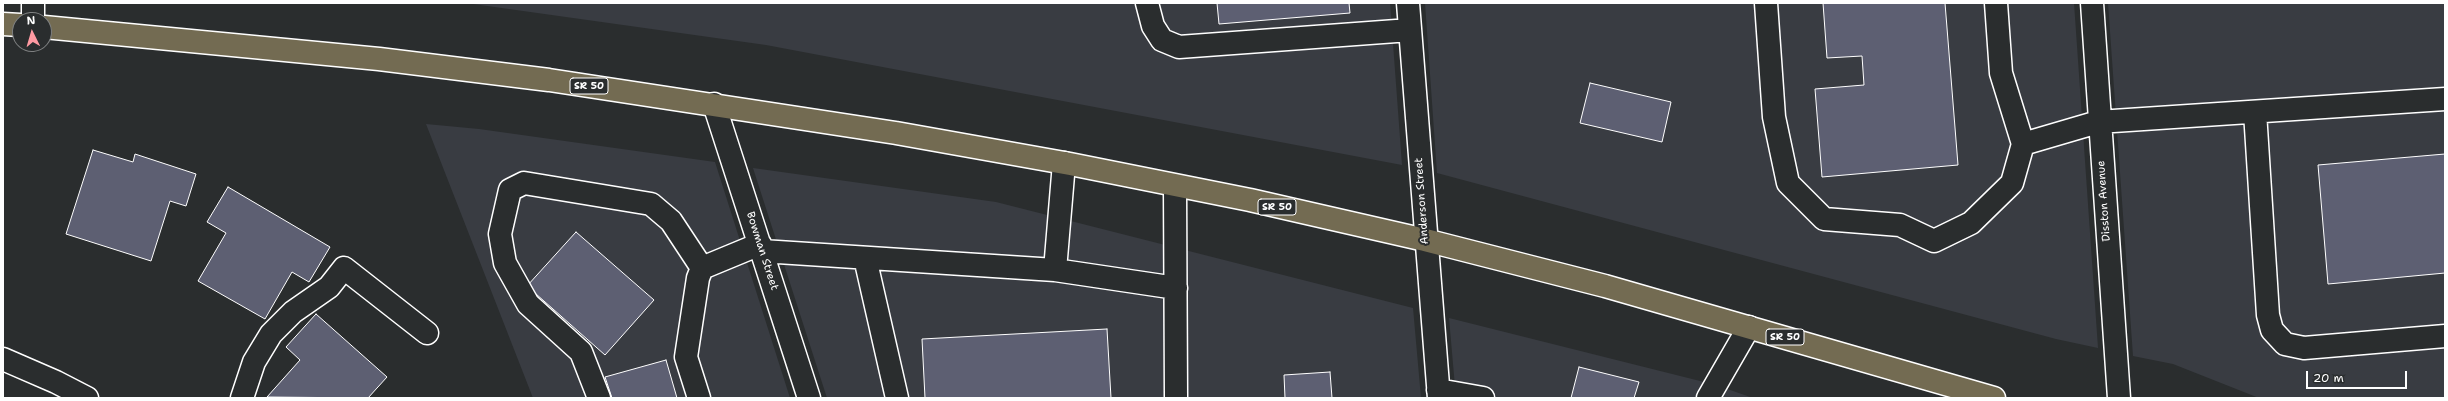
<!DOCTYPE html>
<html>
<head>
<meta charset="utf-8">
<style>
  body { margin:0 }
  #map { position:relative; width:2448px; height:401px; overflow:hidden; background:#2a2d2e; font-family:"Shantell Sans",sans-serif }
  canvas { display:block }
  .frame { position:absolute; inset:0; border:4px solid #fff; pointer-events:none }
  .north { position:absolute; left:12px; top:12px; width:40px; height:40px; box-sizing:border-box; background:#2a2d2e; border:1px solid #7f8182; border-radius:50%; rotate:355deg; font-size:11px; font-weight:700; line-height:16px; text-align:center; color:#fff }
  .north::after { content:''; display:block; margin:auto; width:14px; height:18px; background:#ff9aa2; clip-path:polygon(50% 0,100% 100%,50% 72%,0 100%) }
  .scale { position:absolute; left:2306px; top:371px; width:101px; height:18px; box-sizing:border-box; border:2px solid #fff; border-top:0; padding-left:5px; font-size:12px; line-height:14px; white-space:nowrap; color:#fff; -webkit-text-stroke:3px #2a2d2e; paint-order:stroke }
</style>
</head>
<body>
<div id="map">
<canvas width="2448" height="401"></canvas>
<div class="frame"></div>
<div class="north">N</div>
<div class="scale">20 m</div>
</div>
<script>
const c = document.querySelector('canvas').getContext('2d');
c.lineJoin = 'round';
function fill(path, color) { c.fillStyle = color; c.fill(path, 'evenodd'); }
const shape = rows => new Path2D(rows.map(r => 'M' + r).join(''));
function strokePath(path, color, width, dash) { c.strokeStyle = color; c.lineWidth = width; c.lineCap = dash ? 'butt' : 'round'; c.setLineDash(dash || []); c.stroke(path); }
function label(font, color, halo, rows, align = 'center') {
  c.font = font + ' "Shantell Sans",sans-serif'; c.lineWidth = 4; c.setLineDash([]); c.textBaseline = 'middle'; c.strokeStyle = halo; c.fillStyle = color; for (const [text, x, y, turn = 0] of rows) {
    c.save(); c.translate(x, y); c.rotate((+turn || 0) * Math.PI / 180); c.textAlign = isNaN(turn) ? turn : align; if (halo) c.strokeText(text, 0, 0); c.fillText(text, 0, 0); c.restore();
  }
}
fill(shape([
  [466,3,1390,3,1402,165,766,45],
  [1425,3,2074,3,2098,348,2056,339,1437,173],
  [2108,3,2445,3,2445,398,2259,398,2173,364,2133,356],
  [426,124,479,129,715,162,790,398,533,398],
  [753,168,996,202,1413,308,1421,398,827,398],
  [1449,318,1716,385,1753,398,1456,398]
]), '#393c42');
const building = shape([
  [1217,3,1349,3,1350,13,1219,24,1217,3],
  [1823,3,1945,3,1958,165,1822,177,1815,89,1864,85,1862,56,1827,58,1823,3],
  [1590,83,1671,102,1662,142,1580,123,1590,83],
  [93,150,133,162,135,154,196,174,186,206,170,201,151,261,66,234,93,150],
  [2445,154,2445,273,2328,284,2318,165,2445,154],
  [228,187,330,247,309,282,292,272,265,319,198,281,226,233,207,222,228,187],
  [576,232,654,300,605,355,527,286,576,232],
  [316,314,387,377,368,398,267,397,300,360,286,347,316,314],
  [1107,329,1111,398,925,398,922,339,1107,329],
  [666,360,677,398,612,398,605,377,666,360],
  [1579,367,1639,382,1634,398,1571,398,1579,367],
  [1330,372,1332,398,1285,398,1284,375,1330,372]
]);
fill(building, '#5d5f72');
strokePath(building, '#fff', 1);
const minor = shape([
  [33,3,33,20],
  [1147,3,1153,26,1162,40,1179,47,1410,30],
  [1408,3,1439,398],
  [1766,3,1774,117,1788,183,1824,219,1900,225,1934,241,1971,223,2012,183,2023,144,2098,122,2445,99],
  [1996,3,2001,73,2023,144],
  [2092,3,2119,398],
  [714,104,809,398],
  [2255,112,2268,315,2272,330,2285,344,2304,348,2445,336],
  [1175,186,1176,398],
  [762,251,1055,270,1064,163],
  [865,258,897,398],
  [1055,270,1176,288],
  [3,359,56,382,87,398],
  [1438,390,1483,398],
  [242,398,254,362,271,334,293,312,329,287,344,268,427,333],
  [599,398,581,352,528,304,505,263,500,234,510,190,524,183,651,204,671,221,702,268],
  [699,398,686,357,698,278,702,268,760,244],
  [1708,398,1749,327]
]);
const highway = shape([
  [3,24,20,25],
  [44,27,379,59,549,80,896,133,1070,164,1250,200,1425,240,1605,286,1994,398]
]);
strokePath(minor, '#fff', 25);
strokePath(highway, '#fff', 25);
strokePath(minor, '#2a2d2e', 22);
strokePath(highway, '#736b52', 22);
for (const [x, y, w] of [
  [589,86,38],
  [1277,207,38],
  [1785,337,38]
]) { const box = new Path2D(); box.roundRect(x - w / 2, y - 8, w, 16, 3); c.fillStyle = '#2a2d2e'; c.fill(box); strokePath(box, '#fff', 1); }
label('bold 10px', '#fff', null, [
  ["SR 50",589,86],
  ["SR 50",1277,207],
  ["SR 50",1785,337]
]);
label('11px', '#fff', '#2a2d2e', [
  ["Anderson Street",1422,201,-94],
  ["Disston Avenue",2104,201,-94],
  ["Bowman Street",762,251,72]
]);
</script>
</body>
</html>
